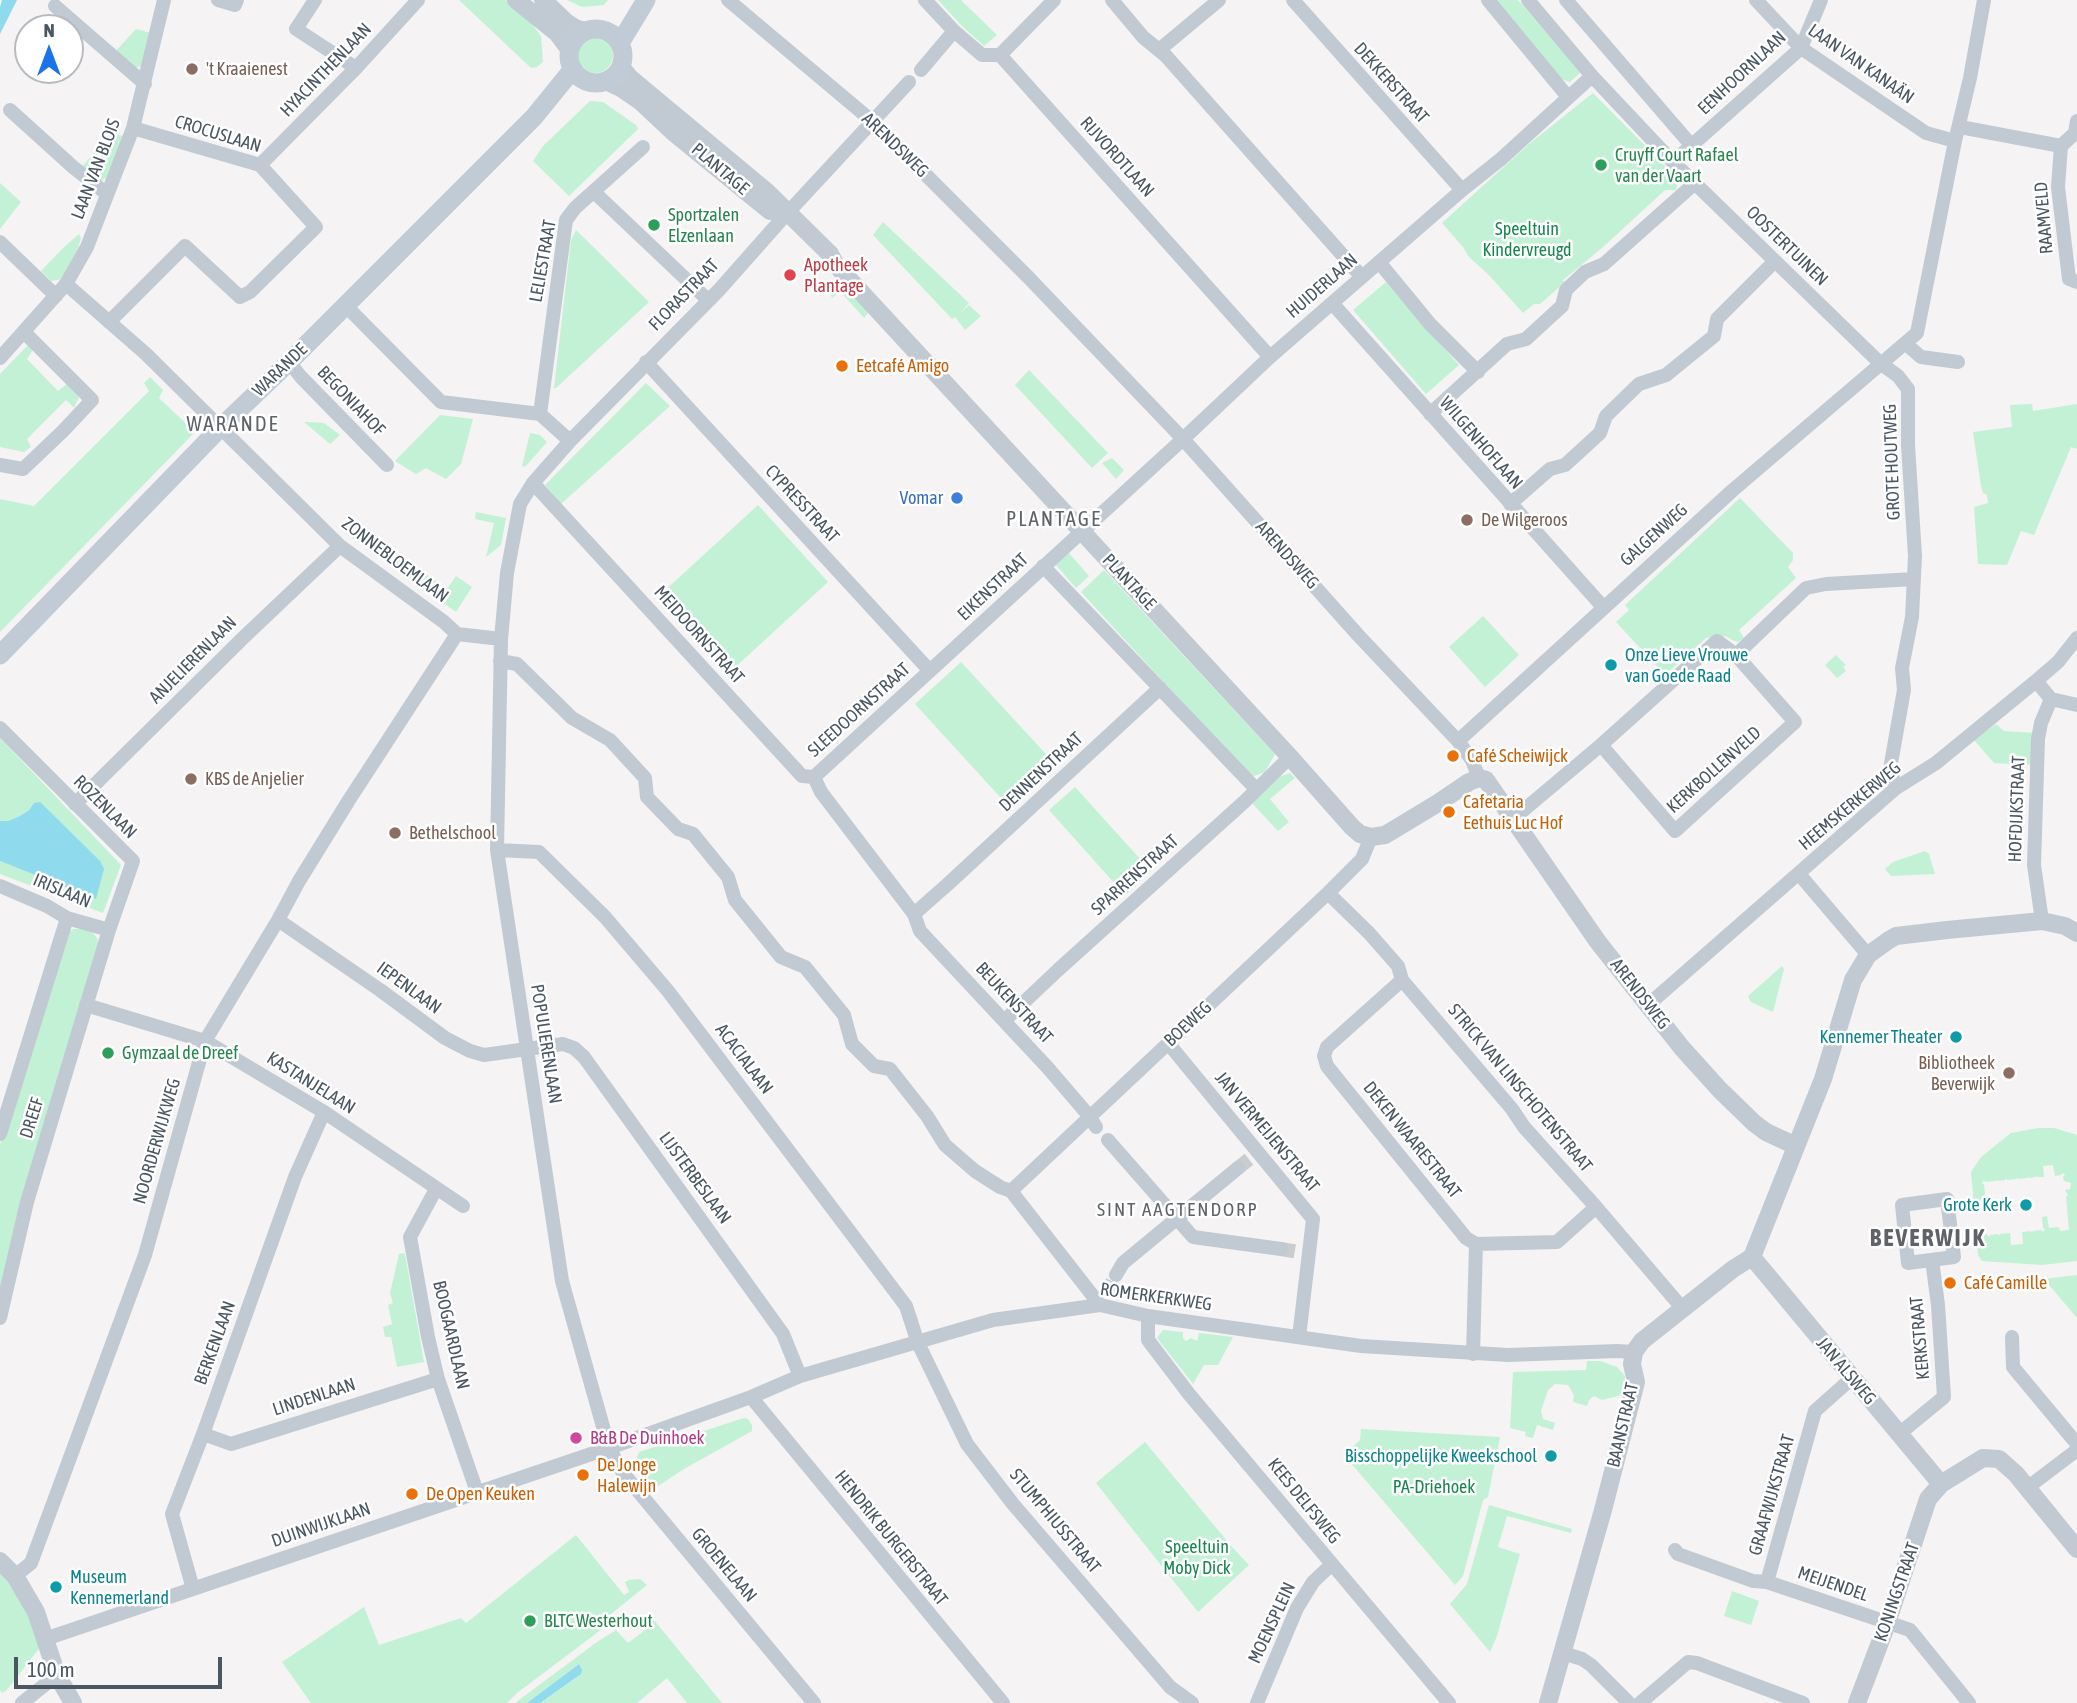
<!DOCTYPE html>
<html>
<head>
<meta charset="utf-8">
<style>
  body { margin:0 }
  #map { position:relative; width:2077px; height:1703px; overflow:hidden; background:#f5f3f3; font-family:"Asap Condensed",sans-serif }
  canvas { display:block }
  .north { position:absolute; left:14px; top:14px; width:70px; height:70px; box-sizing:border-box; background:#fff; border:2px solid #b7bbc0; border-radius:50%; rotate:0deg; font-size:19px; font-weight:700; line-height:28px; text-align:center; color:#4a5661 }
  .north::after { content:''; display:block; margin:auto; width:24px; height:32px; background:#1a73e8; clip-path:polygon(50% 0,100% 100%,50% 72%,0 100%) }
  .scale { position:absolute; left:14px; top:1657px; width:208px; height:32px; box-sizing:border-box; border:4px solid #4a5661; border-top:0; padding-left:9px; font-size:21px; line-height:24px; white-space:nowrap; color:#4a5661; -webkit-text-stroke:5px #fff; paint-order:stroke }
</style>
</head>
<body>
<div id="map">
<canvas width="2077" height="1703"></canvas>
<div class="north">N</div>
<div class="scale">100 m</div>
</div>
<script>
const c = document.querySelector('canvas').getContext('2d');
c.lineJoin = 'round';
function fill(path, color) { c.fillStyle = color; c.fill(path, 'evenodd'); }
const shape = rows => new Path2D(rows.map(r => 'M' + r).join(''));
function strokePath(path, color, width, dash) { c.strokeStyle = color; c.lineWidth = width; c.lineCap = dash ? 'butt' : 'round'; c.setLineDash(dash || []); c.stroke(path); }
function label(font, color, halo, rows, align = 'center') {
  c.font = font + ' "Asap Condensed",sans-serif'; c.lineWidth = 5; c.setLineDash([]); c.textBaseline = 'middle'; c.strokeStyle = halo; c.fillStyle = color; for (const [text, x, y, turn = 0] of rows) {
    c.save(); c.translate(x, y); c.rotate((+turn || 0) * Math.PI / 180); c.textAlign = isNaN(turn) ? turn : align; if (halo) c.strokeText(text, 0, 0); c.fillText(text, 0, 0); c.restore();
  }
}
fill(shape([
  [459,0,506,0,529,20,541,36,543,62,537,67,531,68],
  [567,0,608,0,604,5,582,7],
  [938,0,961,0,997,35,984,46,961,25],
  [1495,0,1518,0,1581,72,1570,82,1561,79],
  [136,29,151,33,143,66,131,68,114,53],
  '577 55a18 18 0 1 1 36 0a18 18 0 1 1-36 0Z',
  [1593,93,1675,176,1678,180,1676,190,1665,190,1603,247,1562,281,1566,281,1556,290,1540,304,1534,304,1523,313,1488,274,1469,257,1463,247,1442,223,1529,144],
  [590,101,603,102,636,125,638,129,569,196,533,161,543,146],
  [111,133,123,136,108,177,101,181,82,167],
  [0,183,21,202,0,229],
  [883,222,969,303,959,314,969,305,981,316,965,330,955,317,952,319,873,235],
  [576,230,649,302,556,388,554,388,571,240],
  [79,234,81,238,78,248,62,279,51,281,41,271,63,248],
  [838,280,869,312,864,318,840,291,832,298,829,291],
  [1386,282,1459,365,1426,394,1353,310],
  [28,345,33,350,27,359,58,391,67,384,79,397,74,408,66,400,27,439,31,447,24,452,0,447,0,374],
  [1029,370,1108,453,1092,468,1015,385],
  [150,377,163,390,159,398,195,432,0,632,0,499,34,506,149,391,144,383],
  [646,383,670,406,561,504,545,485],
  [2032,404,2033,411,2077,404,2077,449,2071,447,2034,535,2021,531,2007,565,1978,564,1974,507,1988,503,1987,495,1983,493,1981,486,1973,432,2012,427,2010,405],
  [440,415,473,419,461,464,446,479,426,468,416,474,395,461],
  [304,422,324,423,340,435,330,444],
  [530,433,540,435,547,442,525,467,522,466],
  [1112,458,1124,470,1116,479,1102,463],
  [1740,498,1793,553,1793,560,1788,567,1796,578,1739,630,1744,638,1738,642,1732,640,1726,636,1706,638,1665,675,1616,622,1629,610,1625,605],
  [758,505,828,582,730,672,660,595],
  [476,512,506,518,501,545,486,557,494,523,475,519],
  [359,527,447,589,456,576,472,587,456,612,351,537],
  [1068,552,1089,576,1076,588,1055,564],
  [1104,570,1275,754,1265,772,1254,776,1248,774,1081,592],
  [1483,616,1519,655,1485,687,1449,647],
  [1836,655,1846,665,1843,667,1846,671,1837,678,1825,665],
  [961,662,1057,766,1011,809,915,704],
  [1996,724,2004,731,2036,733,2035,765,1994,763,1973,739],
  [0,738,121,865,103,913,0,874,0,861,96,898,34,803,29,810,20,816,8,821,0,821],
  [1290,773,1295,778,1270,799,1289,822,1278,831,1251,802,1278,777],
  [1075,787,1151,871,1125,895,1049,810],
  [1925,851,1929,854,1935,874,1891,876,1885,869,1893,862],
  [73,929,83,929,92,932,97,938,99,946,0,1290,0,1145,67,934],
  [1782,966,1784,969,1773,1012,1751,1002,1748,996],
  [2038,1128,2054,1128,2077,1135,2077,1261,2042,1265,1982,1261,1978,1255,1976,1235,1986,1234,1990,1237,1990,1235,1998,1234,1999,1236,2000,1234,2010,1233,2011,1245,2023,1244,2022,1232,2031,1231,2032,1233,2033,1231,2041,1230,2043,1232,2045,1229,2043,1228,2042,1217,2047,1216,2049,1228,2059,1227,2060,1231,2069,1230,2066,1196,2068,1196,2065,1190,2070,1189,2071,1183,2064,1181,2063,1177,2065,1175,2063,1173,2061,1175,2055,1176,2053,1165,2043,1166,2044,1177,2037,1177,2036,1175,2036,1177,2028,1178,2027,1176,2027,1178,2017,1179,2017,1177,2016,1179,2007,1180,2006,1178,2005,1180,1996,1181,1995,1179,1995,1181,1985,1182,1984,1180,1982,1183,1984,1184,1986,1203,1984,1204,1986,1206,1977,1206,1977,1204,1974,1204,1971,1172,1981,1157,2011,1133],
  [403,1253,405,1254,424,1362,397,1367,391,1337,385,1337,383,1327,392,1324,388,1305,393,1303,390,1293,399,1254],
  [2077,1275,2077,1318,2044,1279],
  [1163,1330,1183,1332,1183,1338,1186,1341,1191,1338,1197,1341,1199,1333,1233,1337,1218,1365,1204,1365,1193,1384,1157,1338],
  [1587,1361,1600,1361,1617,1367,1625,1376,1624,1391,1622,1395,1602,1400,1594,1396,1589,1400,1587,1406,1573,1402,1574,1395,1568,1385,1555,1384,1548,1390,1541,1411,1543,1419,1555,1423,1553,1430,1537,1425,1533,1438,1525,1436,1526,1432,1510,1428,1513,1372,1586,1370],
  [744,1418,748,1419,752,1425,752,1431,684,1469,652,1490,635,1464,639,1452],
  [1361,1429,1500,1437,1488,1497,1483,1500,1463,1576,1455,1585,1344,1455,1360,1440],
  [1145,1442,1232,1547,1249,1565,1198,1612,1096,1483],
  [1489,1505,1572,1529,1571,1533,1507,1516,1498,1547,1520,1554,1497,1636,1490,1652,1450,1604,1467,1584],
  [576,1535,624,1595,629,1592,625,1582,629,1580,640,1579,647,1585,606,1618,610,1623,517,1693,507,1703,311,1703,282,1662,364,1607,379,1645,461,1618,466,1623],
  [0,1568,22,1592,42,1645,6,1691,2,1693,0,1690],
  [1732,1591,1759,1601,1751,1625,1724,1616],
  [649,1614,722,1703,687,1703,667,1678,637,1703,540,1703,581,1674,579,1664,527,1703,515,1703,597,1642,616,1630,628,1643,652,1625,646,1617]
]), '#c3f1d5');
fill(shape([
  [2,0,17,0,0,34,0,7],
  [40,802,100,861,104,869,96,899,0,861,0,821,8,821,20,816,29,810,34,803],
  [579,1664,582,1670,581,1674,540,1703,527,1703]
]), '#90daee');
strokePath(shape([
  [1238,1168,1252,1157],
  [1281,1249,1299,1252],
  [1106,1294,1116,1275]
]), '#caccce', 14, [14, 7]);
strokePath(shape([
  [218,0,235,5,237,0],
  [315,0,296,29,356,68],
  [728,0,872,121,1029,278,1183,439,1358,635,1458,741,1472,760,1479,778],
  [925,0,954,31,982,55,1000,55,1270,357],
  [1112,0,1143,37,1166,56,1362,277],
  [1293,0,1462,190],
  [1488,0,1568,97],
  [1528,0,1592,76,1673,162,1880,363,1898,376,1908,389,1908,445,1915,556,1912,617,1902,668,1904,690,1890,769,1896,788],
  [1566,0,1692,146],
  [1756,0,1801,48,1926,133,1955,141],
  [55,6,145,84],
  [1159,50,1219,0],
  [1000,55,1054,0],
  [921,70,954,31],
  [10,110,73,167,107,194],
  [2077,121,2075,133,2061,146,2058,187,2069,279,2077,282],
  [1960,127,2061,146],
  [1673,162,1801,48,1821,0],
  [260,165,356,68,418,0],
  [594,192,708,300],
  [0,242,56,296],
  [1379,262,1430,324,1478,372],
  [66,284,146,354,340,546,444,622,457,634,501,639],
  [1332,303,1603,607],
  [345,305,441,402,540,414],
  [109,322,185,246,240,297,250,292,316,227,260,165,133,128],
  [1906,344,1921,357,1958,362],
  [0,358,66,284,87,247,133,128,164,0],
  [289,362,301,377,387,465],
  [646,362,930,671],
  [540,414,566,220,575,208,643,147],
  [540,414,570,441],
  [1430,414,1507,344,1526,339,1562,306,1566,290,1585,272,1604,264,1694,184],
  [0,465,23,469,63,431,92,400,24,332],
  [533,483,802,776,814,777],
  [1510,504,1550,469,1565,465,1600,433,1606,416,1639,384,1666,375,1714,336,1717,319,1774,262],
  [1043,566,1256,789],
  [1736,655,1806,588,1826,584,1914,579],
  [500,661,517,664,572,718,610,740,645,778,647,797,678,829,693,834,728,877,735,900,781,957,805,967,844,1015,852,1044,874,1066,890,1069,927,1116,945,1145,975,1171,1000,1187,1011,1191,1100,1305],
  [2036,681,2051,699,2077,705],
  [0,728,133,861,109,930,27,1202,0,1318],
  [1458,741,1733,490,1917,333,1955,141,1970,78,1984,0],
  [814,777,1183,439,1270,357,1462,190,1501,159,1592,76],
  [814,777,821,792,914,914],
  [75,804,244,637,340,546],
  [1513,819,1601,745,1717,641,1736,655,1795,722,1675,831,1601,745],
  [497,850,539,852,605,917,668,991,906,1306,918,1343,967,1444,1013,1504,1170,1687,1192,1703],
  [1799,874,1868,955],
  [0,886,47,906,67,918,109,930],
  [1328,893,1369,933,1398,966,1402,980,1512,1109,1524,1127,1596,1207,1683,1309],
  [278,920,380,990,445,1038,470,1051,484,1055,563,1044,574,1048,584,1057,783,1334,800,1376],
  [2042,921,2034,865,2038,739,2041,723,2051,699],
  [1402,980,1327,1047,1324,1056,1327,1066,1466,1238,1476,1244],
  [86,1005,205,1041,324,1112,463,1206],
  [1648,1005,1896,788,1936,763,2036,681,2058,662,2077,638],
  [1004,1021,1058,970,1244,802,1290,757],
  [1168,1043,1313,1219,1299,1337],
  [1096,1127,1090,1117,1048,1068,920,931,914,914,948,884,1160,688],
  [0,1134,67,918],
  [1108,1140,1193,1237,1281,1249],
  [436,1189,410,1237,428,1337,438,1379,477,1492],
  [1011,1191,1328,893,1362,859,1371,837],
  [1947,1199,1954,1257,1908,1263,1902,1205,1947,1199],
  [1476,1244,1557,1242,1596,1207],
  [1116,1275,1123,1263,1238,1168],
  [1148,1316,1148,1340,1189,1394,1449,1703],
  [2012,1337,2013,1367,2077,1444],
  [1473,1354,1476,1244],
  [751,1397,1003,1703],
  [203,1434,231,1444,438,1379],
  [1899,1434,1944,1397,1938,1305,1932,1260],
  [2027,1488,2077,1450],
  [1675,1550,1678,1554,1753,1581,1767,1582,1815,1411,1852,1378],
  [15,1576,31,1563,145,1255,205,1041,278,920,299,881,349,800,457,634],
  [1767,1582,1910,1630,1969,1703],
  [193,1589,172,1514,203,1434,295,1177,324,1112],
  [45,1639,609,1448,751,1397,800,1376,993,1320,1100,1305,1148,1316,1361,1346,1508,1355,1617,1351,1634,1352],
  [1563,1653,1582,1659,1591,1665,1629,1703],
  [22,1703,57,1675],
  [814,1703,623,1473,609,1448,562,1281,497,850,501,639,507,573,520,504,533,483,570,441,719,290,781,220,909,82],
  [1257,1703,1297,1608,1313,1582,1331,1565],
  [1640,1703,1688,1662,1697,1663,1803,1703]
]), '#c1cad2', 14);
strokePath(shape([
  [516,0,557,33,570,50],
  [543,0,566,22,575,28,585,31],
  [621,67,630,78,767,192,830,254,836,265,1290,757,1352,827,1360,834,1371,837,1385,835,1438,803,1469,782,1479,778,1486,780,1598,942,1682,1048,1720,1090,1754,1123,1766,1132,1796,1146],
  [606,81,621,88,640,101,673,132,770,211],
  [1752,1257,1941,1484],
  [0,1561,15,1576,36,1612,57,1675,73,1703],
  [1548,1703,1603,1510,1636,1382,1632,1364,1634,1352,1642,1341,1733,1269,1752,1257,1823,1079,1853,980,1868,955,1889,940,1896,936,1947,930,2042,921,2065,926,2077,933],
  [1857,1703,1884,1632,1928,1499,1941,1484,1983,1458,1999,1459,2016,1474,2077,1549]
]), '#c1cad2', 18);
strokePath(shape([
  '569 56a27 27 0 1 1 54 0a27 27 0 1 1-54 0Z',
  [620,43,646,0],
  [0,655,220,428,289,362,534,117,573,69]
]), '#c1cbd6', 19);
for (const [x, y, r, color] of [
  [192,69,7,"#8d6e63"],
  [1601,165,7,"#2e9e5b"],
  [654,225,7,"#2e9e5b"],
  [790,275,7,"#e0444e"],
  [842,366,7,"#e8710a"],
  [957,498,7,"#3f7fe0"],
  [1467,520,7,"#8d6e63"],
  [1611,665,7,"#0f9aa8"],
  [1453,756,7,"#e8710a"],
  [191,779,7,"#8d6e63"],
  [1449,812,7,"#e8710a"],
  [395,833,7,"#8d6e63"],
  [1956,1037,7,"#0f9aa8"],
  [108,1053,7,"#2e9e5b"],
  [2009,1073,7,"#8d6e63"],
  [2026,1205,7,"#0f9aa8"],
  [1950,1283,7,"#e8710a"],
  [576,1438,7,"#d1479c"],
  [1551,1456,7,"#0f9aa8"],
  [583,1475,7,"#e8710a"],
  [412,1494,7,"#e8710a"],
  [56,1587,7,"#0f9aa8"],
  [530,1621,7,"#2e9e5b"]
]) { const dot = new Path2D(); dot.arc(x, y, r, 0, 2 * Math.PI); c.fillStyle = color; c.fill(dot); strokePath(dot, '#fff', 2.5); }
label('18px', '#4a5661', '#fff', [
  ["LAAN VAN KANAÄN",1861,64,35],
  ["HYACINTHENLAAN",326,70,-46],
  ["EENHOORNLAAN",1742,73,-43],
  ["DEKKERSTRAAT",1391,83,48],
  ["CROCUSLAAN",218,134,17],
  ["ARENDSWEG",895,145,44],
  ["RIJVORDTLAAN",1117,157,48],
  ["LAAN VAN BLOIS",96,169,-69],
  ["PLANTAGE",720,169,40],
  ["RAAMVELD",2044,218,-95],
  ["OOSTERTUINEN",1787,246,44],
  ["LELIESTRAAT",543,261,-80],
  ["HUIDERLAAN",1322,286,-41],
  ["FLORASTRAAT",684,295,-46],
  ["WARANDE",280,370,-44],
  ["BEGONIAHOF",351,401,46],
  ["WILGENHOFLAAN",1481,443,49],
  ["GROTE HOUTWEG",1892,462,-92],
  ["CYPRESSTRAAT",802,504,47],
  ["GALGENWEG",1654,535,-42],
  ["ARENDSWEG",1287,555,48],
  ["ZONNEBLOEMLAAN",395,560,37],
  ["PLANTAGE",1129,582,47],
  ["EIKENSTRAAT",993,587,-43],
  ["MEIDOORNSTRAAT",699,635,48],
  ["ANJELIERENLAAN",193,660,-45],
  ["SLEEDOORNSTRAAT",859,710,-42],
  ["KERKBOLLENVELD",1714,770,-42],
  ["DENNENSTRAAT",1041,772,-43],
  ["HEEMSKERKERWEG",1850,806,-40],
  ["ROZENLAAN",105,807,45],
  ["HOFDIJKSTRAAT",2017,809,-88],
  ["SPARRENSTRAAT",1135,875,-42],
  ["IRISLAAN",62,891,23],
  ["IEPENLAAN",409,988,36],
  ["ARENDSWEG",1640,994,52],
  ["BEUKENSTRAAT",1014,1003,47],
  ["BOEWEG",1188,1024,-43],
  ["POPULIERENLAAN",546,1044,81],
  ["ACACIALAAN",744,1059,53],
  ["KASTANJELAAN",311,1083,32],
  ["STRICK VAN LINSCHOTENSTRAAT",1520,1088,50],
  ["DREEF",32,1118,-73],
  ["JAN VERMEIJENSTRAAT",1267,1132,50],
  ["DEKEN WAARESTRAAT",1412,1140,51],
  ["NOORDERWIJKWEG",157,1141,-74],
  ["LIJSTERBESLAAN",695,1178,54],
  ["ROMERKERKWEG",1156,1297,8],
  ["BOOGAARDLAAN",451,1335,77],
  ["KERKSTRAAT",1920,1338,-95],
  ["BERKENLAAN",215,1343,-70],
  ["JAN ALSWEG",1846,1371,50],
  ["LINDENLAAN",314,1397,-18],
  ["BAANSTRAAT",1623,1425,-77],
  ["GRAAFWIJKSTRAAT",1772,1495,-74],
  ["KEES DELFSWEG",1304,1501,51],
  ["STUMPHIUSSTRAAT",1055,1521,50],
  ["DUINWIJKLAAN",321,1525,-19],
  ["HENDRIK BURGERSTRAAT",891,1538,51],
  ["GROENELAAN",724,1565,50],
  ["MEIJENDEL",1833,1584,19],
  ["KONINGSTRAAT",1897,1592,-71],
  ["MOENSPLEIN",1272,1623,-65]
]);
label('18px', '#785e54', '#fff', [
  ["'t Kraaienest",206,69],
  ["De Wilgeroos",1481,520],
  ["KBS de Anjelier",205,779],
  ["Bethelschool",409,833],
  ["Bibliotheek",1995,1063,"right"],
  ["Beverwijk",1995,1084,"right"]
], 'left');
label('18px', '#27864d', '#fff', [
  ["Cruyff Court Rafael",1615,155],
  ["van der Vaart",1615,176],
  ["Sportzalen",668,215],
  ["Elzenlaan",668,236],
  ["Gymzaal de Dreef",122,1053],
  ["BLTC Westerhout",544,1621]
], 'left');
label('18px', '#17864f', '#fff', [
  ["Speeltuin",1527,229],
  ["Kindervreugd",1527,250],
  ["PA-Driehoek",1434,1487],
  ["Speeltuin",1197,1547],
  ["Moby Dick",1197,1568]
]);
label('18px', '#be3a42', '#fff', [
  ["Apotheek",804,265],
  ["Plantage",804,286]
], 'left');
label('18px', '#c56008', '#fff', [
  ["Eetcafé Amigo",856,366],
  ["Café Scheiwijck",1467,756],
  ["Cafetaria",1463,802],
  ["Eethuis Luc Hof",1463,823],
  ["Café Camille",1964,1283],
  ["De Jonge",597,1465],
  ["Halewijn",597,1486],
  ["De Open Keuken",426,1494]
], 'left');
label('18px', '#366cbe', '#fff', [
  ["Vomar",943,498]
], 'right');
label('18px', '#0d838f', '#fff', [
  ["Onze Lieve Vrouwe",1625,655,"left"],
  ["van Goede Raad",1625,676,"left"],
  ["Kennemer Theater",1942,1037],
  ["Grote Kerk",2012,1205],
  ["Bisschoppelijke Kweekschool",1537,1456],
  ["Museum",70,1577,"left"],
  ["Kennemerland",70,1598,"left"]
], 'right');
label('18px', '#b23c85', '#fff', [
  ["B&B De Duinhoek",590,1438]
], 'left');
c.letterSpacing = '2px';
label('19px', '#5f6368', '#fff', [
  ["SINT AAGTENDORP",1178,1210]
]);
c.letterSpacing = '0px';
c.letterSpacing = '2px';
label('21px', '#5f6368', '#fff', [
  ["WARANDE",233,424],
  ["PLANTAGE",1054,519]
]);
c.letterSpacing = '0px';
c.letterSpacing = '2px';
label('bold 24px', '#5f6368', '#fff', [
  ["BEVERWIJK",1928,1238]
]);
c.letterSpacing = '0px';
</script>
</body>
</html>
